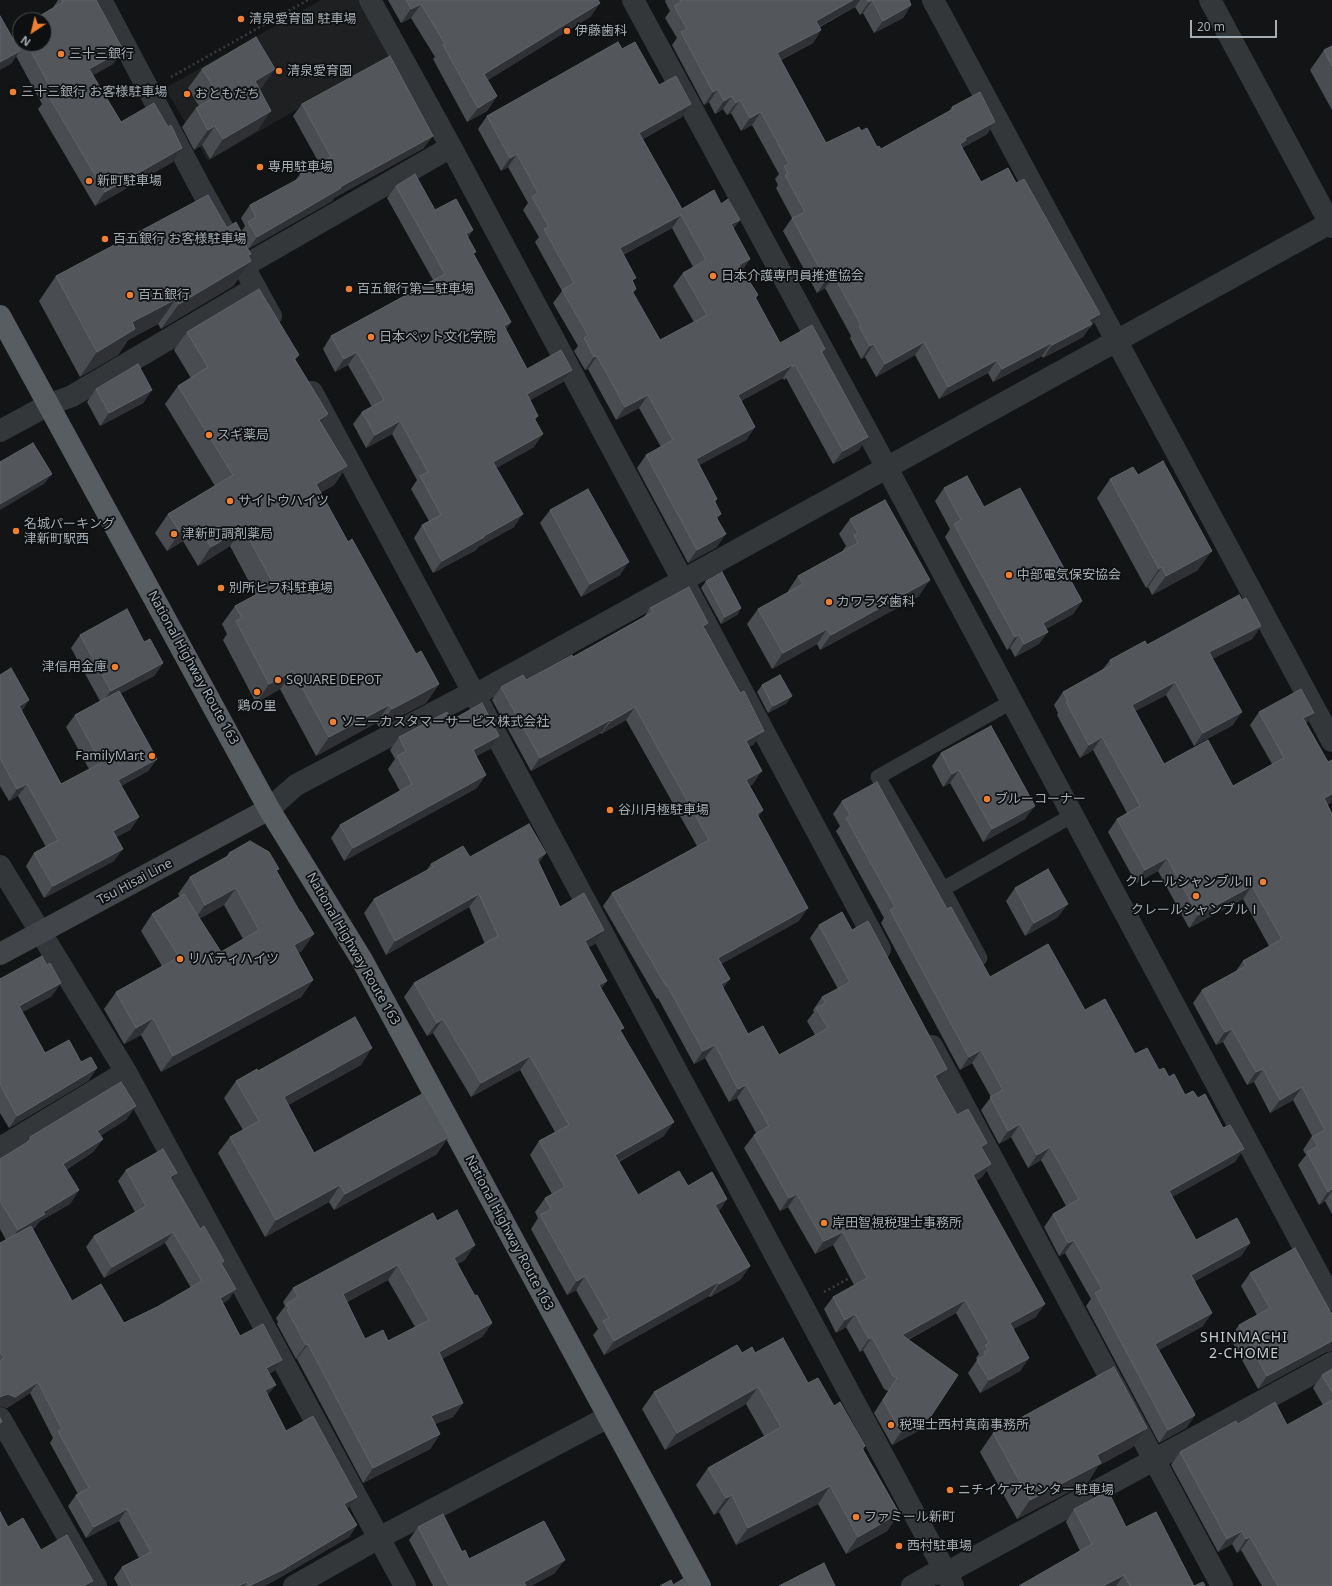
<!DOCTYPE html>
<html>
<head>
<meta charset="utf-8">
<style>
  body { margin:0 }
  #map { position:relative; width:1332px; height:1586px; overflow:hidden; background:#131415; font-family:"Noto Sans",sans-serif }
  canvas { display:block }
  .north { position:absolute; left:12px; top:12px; width:40px; height:40px; box-sizing:border-box; background:#0e0f10; border:1px solid #4a4f52; border-radius:50%; rotate:215deg; font-size:11px; font-weight:700; line-height:16px; text-align:center; color:#a5aeb5 }
  .north::after { content:''; display:block; margin:auto; width:14px; height:18px; background:#f08030; clip-path:polygon(50% 0,100% 100%,50% 72%,0 100%) }
  .scale { position:absolute; left:1190px; top:20px; width:87px; height:18px; box-sizing:border-box; border:2px solid #a5aeb5; border-top:0; padding-left:5px; font-size:12px; line-height:14px; white-space:nowrap; color:#a5aeb5; -webkit-text-stroke:3px #0e0f10; paint-order:stroke }
</style>
</head>
<body>
<div id="map">
<canvas width="1332" height="1586"></canvas>
<div class="north">N</div>
<div class="scale">20 m</div>
</div>
<script>
const c = document.querySelector('canvas').getContext('2d');
c.lineJoin = 'round';
function fill(path, color) { c.fillStyle = color; c.fill(path, 'evenodd'); }
const shape = rows => new Path2D(rows.map(r => 'M' + r).join(''));
function strokePath(path, color, width, dash) { c.strokeStyle = color; c.lineWidth = width; c.lineCap = dash ? 'butt' : 'round'; c.setLineDash(dash || []); c.stroke(path); }
function label(font, color, halo, rows, align = 'center') {
  c.font = font + ' "Noto Sans","Noto Sans JP",sans-serif'; c.lineWidth = 3.5; c.setLineDash([]); c.textBaseline = 'middle'; c.strokeStyle = halo; c.fillStyle = color; for (const [text, x, y, turn = 0] of rows) {
    c.save(); c.translate(x, y); c.rotate((+turn || 0) * Math.PI / 180); c.textAlign = isNaN(turn) ? turn : align; if (halo) c.strokeText(text, 0, 0); c.fillText(text, 0, 0); c.restore();
  }
}
fill(shape([
  [321,0,360,0,391,55,208,161,165,88]
]), '#1f2022');
strokePath(shape([
  [171,77,308,0],
  [824,1292,853,1276]
]), '#3a3e41', 2.5, [2, 3]);
strokePath(shape([
  [943,889,1073,815],
  [980,958,943,889,878,777,1011,702]
]), '#34373a', 15);
strokePath(shape([
  [101,0,200,187,271,316],
  [370,0,451,147,880,949],
  [633,0,887,468,1332,1300],
  [933,0,1332,741],
  [1210,0,1332,227],
  [244,266,451,147],
  [312,392,953,1586],
  [0,431,48,405,72,396,255,288],
  [269,809,296,785,473,692,484,690,1332,222],
  [0,866,126,1072,405,1586],
  [932,1046,1222,1586],
  [0,1148,126,1072],
  [0,1418,96,1586],
  [294,1586,379,1538,608,1417],
  [912,1586,933,1574,946,1573,1332,1363]
]), '#34373a', 22);
strokePath(shape([
  [0,954,269,809]
]), '#42464a', 22);
strokePath(shape([
  [0,316,269,809,362,960,700,1586]
]), '#585d62', 22);
fill(shape([
  [58,0,96,0,123,50,113,64,93,75,121,122,173,162,95,206,38,109,42,104,16,56,11,64,12,38,19,28,20,28,20,44,44,44,52,9],
  [388,0,598,0,600,3,590,17,487,80,497,96,487,111,467,122,433,59,435,57,411,18,401,23],
  [666,0,909,0,911,5,903,18,874,33,863,13,860,15,855,7,820,27,821,30,813,43,781,60,826,143,861,131,877,147,881,149,949,112,952,107,995,122,987,134,962,148,981,182,1091,327,1089,328,1083,337,1043,358,1042,356,993,382,988,373,939,399,915,355,876,377,865,357,861,359,850,338,851,336,825,288,817,293,783,231,792,218,776,188,778,185,775,179,779,174,752,125,741,131,731,113,727,115,723,109,715,114,709,102,704,105,672,45,677,38,665,18,670,11,665,1],
  [1332,46,1332,110,1310,70,1324,50],
  [622,49,659,85,682,117,643,139,682,209,721,204,740,220,733,229,750,259,742,270,758,295,756,298,780,343,825,349,822,353,859,450,833,464,786,378,784,380,783,378,741,401,755,427,746,440,699,465,717,499,715,502,718,519,717,547,688,563,637,468,646,455,661,447,639,408,616,420,588,369,585,370,574,351,578,346,553,303,562,291,535,242,539,237,523,210,528,203,508,167,501,171,478,129,487,116],
  [672,228,693,267,683,273,673,286,694,322,660,340,633,293,636,289,633,282,623,255],
  [202,69,275,69,261,88,259,89,258,130,210,159,202,145,194,150,182,127,196,108,199,106,188,88],
  [302,104,424,148,334,198,332,201,248,249,251,254,248,257,251,261,233,286,161,329,158,324,128,340,118,355,80,377,39,301,56,276,227,228,241,232,245,226,241,218,250,205,295,181,300,174,319,163,293,116],
  [396,186,435,210,468,238,474,255,506,330,527,369,572,370,563,382,530,400,538,416,535,420,534,447,496,468,514,527,478,547,476,550,433,573,414,538,422,525,429,521,411,489,417,480,392,434,366,448,353,424,362,412,372,407,348,365,335,372,323,349,331,336,433,280,387,198],
  [187,332,299,355,295,360,328,414,322,424,347,466,334,485,321,492,348,542,416,654,439,684,426,703,379,727,376,723,316,756,280,689,256,703,223,640,227,634,222,624,235,606,256,595,230,546,198,566,183,541,167,551,155,533,168,514,215,486,165,404,178,386,191,378,174,350],
  [96,389,152,390,143,403,100,426,87,402],
  [1138,475,1198,570,1152,595,1148,587,1146,588,1097,498,1110,479],
  [944,488,984,507,1082,601,1073,614,1046,629,1039,644,1015,657,1010,648,1007,650,945,537,950,529,935,501],
  [550,510,620,575,581,597,540,523],
  [850,519,919,596,820,650,817,644,772,669,747,624,758,609,788,592,788,591,798,576,843,551,843,550,846,546,839,534],
  [706,581,741,608,737,615,721,624,701,588],
  [1242,600,1261,626,1252,639,1212,659,1233,725,1194,746,1166,695,1135,711,1164,764,1233,786,1272,764,1250,725,1259,712,1306,724,1332,802,1327,805,1332,814,1332,1214,1325,1201,1319,1205,1298,1165,1306,1155,1303,1150,1312,1136,1293,1100,1270,1113,1254,1082,1247,1085,1223,1042,1216,1045,1193,1003,1202,990,1236,971,1243,961,1269,946,1243,899,1189,928,1158,871,1136,883,1108,832,1117,819,1127,813,1093,750,1080,758,1057,715,1058,713,1054,705,1063,692,1103,669,1110,660,1147,645],
  [650,608,704,628,754,744,749,747,753,784,750,786,763,810,758,817,799,921,721,964,730,979,723,988,748,1034,779,1055,815,1035,807,1021,814,1012,813,1010,822,997,838,989,810,938,819,925,852,930,947,1069,938,1082,957,1115,983,1149,991,1164,982,1177,976,1181,1036,1317,1013,1329,1029,1358,1020,1371,980,1393,968,1373,977,1360,976,1358,979,1354,956,1313,908,1340,922,1429,892,1445,874,1413,888,1391,884,1389,863,1350,860,1352,846,1327,836,1333,824,1309,833,1297,854,1285,833,1245,815,1254,788,1207,780,1211,744,1148,754,1135,756,1133,737,1098,729,1102,705,1058,694,1064,658,998,657,999,603,906,612,893,697,846,626,720,601,734,601,733,531,771,492,700,501,687,526,680,573,657,644,617],
  [80,635,144,642,163,663,154,676,121,693,157,759,148,771,121,786,139,817,130,830,116,837,114,861,44,898,26,866,34,853,46,847,18,796,9,801,0,786,0,675,22,711,61,784,89,769,66,727,75,715,100,701,71,648],
  [762,685,787,703,768,713,757,692],
  [452,720,499,736,490,749,476,756,477,788,344,861,331,838,340,825,400,791,388,769,395,759,390,750,399,737],
  [941,753,1025,819,983,842,950,783,943,787,932,766],
  [842,801,947,909,990,977,1085,1010,1135,1054,1169,1077,1185,1095,1235,1162,1172,1197,1196,1240,1250,1243,1241,1256,1195,1281,1203,1326,1159,1350,1195,1415,1186,1428,1159,1443,1086,1306,1091,1299,1065,1253,1059,1256,1044,1227,1053,1214,1066,1206,1041,1160,1028,1168,1011,1137,999,1144,981,1110,991,1097,972,1063,960,1070,881,923,884,918,836,831,840,826,833,814],
  [229,853,277,871,302,951,298,953,313,980,301,997,161,1072,141,1035,124,1044,104,1009,116,992,162,966,141,931,152,914,180,897,178,894,190,877,226,857],
  [224,905,243,939,221,952,199,919],
  [470,857,539,863,560,907,604,930,595,944,588,947,601,989,621,1032,664,1136,619,1162,638,1195,688,1186,727,1199,719,1211,750,1266,740,1280,710,1297,709,1296,604,1355,593,1335,598,1329,576,1290,567,1295,531,1229,538,1218,535,1212,545,1198,552,1194,530,1155,539,1141,555,1132,520,1070,471,1097,433,1033,427,1036,404,997,414,983,485,944,469,907,386,955,364,913,374,899,426,871,431,864],
  [1015,888,1058,917,1025,936,1006,901],
  [0,978,0,979,52,996,22,1012,45,1053,81,1062,97,1068,88,1081,9,1128,0,1113],
  [361,1065,288,1105,314,1153,437,1154,334,1210,329,1202,265,1237,218,1153,230,1137,243,1130,224,1098,236,1081,258,1071],
  [127,1119,100,1136,103,1139,93,1152,66,1170,79,1190,70,1204,40,1221,35,1227,33,1229,72,1301,124,1323,157,1307,191,1288,165,1243,104,1278,86,1247,94,1236,135,1212,118,1181,126,1170,172,1180,236,1289,228,1300,223,1303,240,1336,282,1360,274,1371,269,1374,268,1396,286,1431,348,1508,347,1509,357,1525,349,1537,274,1581,264,1586,118,1586,114,1578,122,1567,139,1558,119,1521,86,1538,68,1506,76,1495,78,1494,50,1443,53,1438,30,1393,7,1408,0,1406,0,1243,6,1240,0,1229,0,1159,26,1143,30,1137],
  [437,1221,465,1260,457,1264,475,1296,492,1323,482,1337,442,1359,463,1403,453,1417,435,1424,440,1434,430,1449,363,1483,297,1359,296,1359,277,1324,278,1322,276,1318,285,1306,283,1302,293,1288],
  [388,1280,415,1327,388,1341,365,1339,347,1302],
  [1250,1273,1331,1313,1332,1313,1332,1351,1326,1352,1258,1389,1230,1338,1239,1325,1257,1315,1241,1286],
  [742,1353,755,1353,808,1383,834,1406,865,1446,863,1450,899,1513,887,1531,846,1554,818,1504,736,1545,719,1512,714,1515,696,1485,708,1468,764,1436,746,1404,665,1450,642,1409,654,1392],
  [1332,1369,1332,1586,1262,1586,1241,1550,1237,1553,1232,1544,1218,1552,1171,1465,1180,1452,1238,1424,1287,1425,1323,1405,1313,1388,1322,1375],
  [1147,1428,1133,1447,1098,1466,1088,1482,1017,1519,980,1452,993,1433],
  [1074,1509,1126,1527,1194,1586,1205,1586,1019,1586,1080,1551,1066,1522],
  [418,1527,462,1552,469,1559,555,1573,531,1586,433,1586,409,1540]
]), '#494c50');
fill(shape([
  [853,0,860,0,855,7,807,33,816,21],
  [872,0,863,13,860,15,869,2],
  [600,3,590,17,474,89,484,74],
  [421,4,411,18,401,23,411,9],
  [911,5,903,18,874,33,883,21],
  [821,30,813,43,768,66,777,53],
  [123,50,113,64,79,83,89,69],
  [20,51,11,64,0,70,0,62],
  [275,69,261,88,241,100,255,81],
  [718,89,709,102,704,105,713,92],
  [497,96,487,111,467,122,478,108],
  [732,96,723,109,715,114,724,101],
  [740,100,731,113,727,115,736,103],
  [691,104,682,117,630,146,639,133],
  [271,111,258,130,210,159,223,139],
  [761,112,752,125,741,131,750,118],
  [995,122,987,134,960,149,960,144,965,138],
  [215,126,202,145,194,150,208,130],
  [433,136,424,148,334,198,332,201,248,249,257,237,340,187],
  [182,148,173,162,95,206,105,192],
  [517,154,508,167,501,171,510,158],
  [681,215,672,228,611,261,620,248],
  [740,220,730,233,731,224],
  [473,230,465,243,466,234],
  [251,254,242,267,251,261,233,286,161,329,179,304],
  [750,259,741,272,739,265],
  [834,276,825,288,817,293,826,280],
  [176,299,158,324,128,340,118,355,80,377,97,352,132,322],
  [1100,314,1091,327,1089,328,1083,337,1043,358,1052,345,1089,320],
  [511,322,503,335,504,326],
  [924,342,915,355,876,377,885,364],
  [1051,343,1042,356,993,382,1002,369],
  [874,344,865,357,861,359,870,346],
  [357,352,348,365,335,372,344,359],
  [597,356,588,369,585,370,594,357],
  [997,360,988,373,939,399,948,387],
  [792,365,783,378,729,408,738,395],
  [572,370,563,382,518,407,527,394],
  [152,390,143,403,100,426,109,413],
  [648,395,639,408,616,420,625,407],
  [328,414,315,433,319,420],
  [400,421,392,434,366,448,375,435],
  [755,427,746,440,687,472,696,459],
  [543,434,534,447,484,475,493,462],
  [868,437,859,450,833,464,843,451],
  [347,466,334,485,303,503,316,484],
  [52,474,44,484,0,510,0,504],
  [523,514,514,527,478,547,476,550,433,573,442,561,484,536],
  [721,514,712,527,716,517],
  [196,523,183,541,167,551,180,532],
  [243,528,230,546,198,566,211,547],
  [726,534,717,547,688,563,697,550],
  [1212,551,1198,570,1152,595,1166,576],
  [629,562,620,575,581,597,590,584],
  [1162,567,1148,587,1146,588,1159,569],
  [930,580,919,596,820,650,831,635],
  [1082,601,1073,614,1034,635,1043,623],
  [741,608,737,615,721,624,725,617],
  [708,623,699,636,703,626],
  [1261,626,1252,639,1200,665,1209,652],
  [827,629,817,644,772,669,783,653],
  [1048,632,1039,644,1015,657,1024,644],
  [1019,635,1010,648,1007,650,1015,637],
  [163,663,154,676,101,704,111,691],
  [293,671,280,689,256,703,269,684],
  [1175,682,1166,695,1122,718,1132,705],
  [439,684,426,703,379,727,392,709],
  [792,696,787,703,768,713,773,706],
  [29,700,21,713,19,706],
  [389,705,376,723,316,756,329,737],
  [635,707,626,720,601,734,611,721],
  [1242,712,1233,725,1194,746,1203,733],
  [1314,713,1305,726,1303,718],
  [610,720,601,733,531,771,540,758],
  [764,731,754,744,737,754,746,741],
  [499,736,490,749,464,763,473,750],
  [1102,737,1093,750,1080,758,1089,745],
  [157,759,148,771,109,792,118,780],
  [959,770,950,783,943,787,952,774],
  [762,771,753,784,737,793,746,780],
  [486,775,477,788,344,861,353,848],
  [27,784,18,796,9,801,17,789],
  [1332,794,1332,802,1314,811,1324,798],
  [1035,806,1025,819,983,842,992,829],
  [763,810,754,823,757,814],
  [139,817,130,830,104,844,113,831],
  [123,849,114,861,44,898,53,886],
  [546,853,536,867,537,859],
  [1167,858,1158,871,1136,883,1145,870],
  [1252,886,1243,899,1189,928,1198,915],
  [236,888,224,905,193,922,205,905],
  [479,894,469,907,386,955,395,941],
  [1068,904,1058,917,1025,936,1034,923],
  [808,908,799,921,709,971,718,958],
  [604,930,595,944,575,955,585,941],
  [314,934,302,951,282,962,294,945],
  [730,979,720,992,721,984],
  [313,980,301,997,161,1072,173,1056],
  [607,981,597,995,599,985],
  [61,983,52,996,10,1019,19,1006],
  [153,1018,141,1035,124,1044,136,1028],
  [443,1019,433,1033,427,1036,437,1023],
  [1232,1029,1223,1042,1216,1045,1225,1032],
  [715,1045,705,1058,694,1064,703,1051],
  [372,1048,361,1065,272,1114,284,1097],
  [981,1050,972,1063,960,1070,969,1057],
  [530,1056,520,1070,471,1097,481,1083],
  [97,1068,88,1081,9,1128,17,1116],
  [947,1069,938,1082,935,1076],
  [1263,1069,1254,1082,1247,1085,1256,1072],
  [746,1085,737,1098,729,1102,738,1089],
  [1302,1087,1293,1100,1270,1113,1280,1100],
  [136,1106,127,1119,88,1144,97,1131],
  [674,1122,664,1136,605,1169,615,1155],
  [1020,1124,1011,1137,999,1144,1008,1131],
  [449,1137,437,1154,334,1210,345,1194],
  [103,1139,93,1152,54,1177,63,1164],
  [987,1143,978,1156,981,1147],
  [1050,1147,1041,1160,1028,1168,1037,1155],
  [1244,1149,1235,1162,1159,1204,1169,1191],
  [991,1164,982,1177,964,1188,973,1175],
  [177,1173,169,1184,170,1177],
  [340,1185,329,1202,265,1237,276,1220],
  [1332,1189,1332,1191,1325,1201,1319,1205,1328,1192],
  [79,1190,70,1204,40,1221,35,1227,9,1243,18,1230,43,1212],
  [797,1194,788,1207,780,1211,789,1198],
  [727,1199,718,1212,715,1205],
  [173,1232,165,1243,104,1278,112,1267],
  [843,1232,833,1245,815,1254,824,1241],
  [1074,1240,1065,1253,1059,1256,1068,1243],
  [1250,1243,1241,1256,1182,1288,1191,1275],
  [475,1245,465,1260,443,1272,454,1258],
  [398,1265,388,1280,333,1309,343,1294],
  [750,1266,740,1280,710,1297,719,1284],
  [585,1276,576,1290,567,1295,577,1281],
  [718,1282,709,1296,604,1355,614,1341],
  [236,1289,228,1300,212,1310,220,1298],
  [965,1300,956,1313,892,1348,902,1335],
  [1045,1304,1036,1317,1001,1336,1010,1323],
  [1212,1313,1203,1326,1146,1357,1155,1344],
  [855,1314,846,1327,836,1333,845,1320],
  [492,1323,482,1337,429,1366,439,1352],
  [872,1337,863,1350,860,1352,869,1339],
  [1332,1341,1332,1351,1326,1352,1258,1389,1267,1376],
  [308,1344,297,1359,296,1359,306,1345],
  [1029,1358,1020,1371,980,1393,989,1380],
  [282,1360,274,1371,258,1380,266,1368],
  [38,1382,30,1393,7,1408,0,1406,0,1397,2,1396],
  [276,1385,267,1396,265,1390],
  [758,1387,746,1404,665,1450,677,1433],
  [463,1403,453,1417,421,1430,431,1416],
  [1195,1415,1186,1428,1159,1443,1168,1430],
  [931,1416,922,1429,892,1445,901,1432],
  [1147,1428,1133,1447,1098,1466,1088,1482,1017,1519,1030,1500,1097,1455],
  [440,1434,430,1449,363,1483,373,1468],
  [830,1486,818,1504,736,1545,748,1528],
  [732,1495,719,1512,714,1515,726,1498],
  [357,1497,348,1508,336,1515,344,1504],
  [127,1509,119,1521,86,1538,94,1527],
  [899,1513,887,1531,846,1554,858,1537],
  [357,1525,349,1537,274,1581,264,1586,249,1586],
  [1242,1531,1232,1544,1218,1552,1227,1539],
  [1250,1537,1241,1550,1237,1553,1246,1539],
  [565,1560,555,1573,531,1586,521,1586,524,1582],
  [1124,1575,1116,1586,1103,1586],
  [93,1581,89,1586,83,1586],
  [247,1582,244,1586,238,1586]
]), '#2f3134');
const building = shape([
  [62,0,96,0,123,50,89,69,121,122,154,103,168,127,171,125,182,148,105,192,48,95,53,92,27,44,44,44,44,20,33,20,63,2,62,0],
  [406,0,598,0,600,3,484,74,497,96,478,108,443,45,445,44,421,4,411,9,406,0],
  [680,0,853,0,816,21,821,30,777,53,826,143,859,127,861,131,867,128,877,147,879,146,881,149,953,109,952,107,980,92,995,122,965,138,966,140,960,144,981,182,1008,168,1016,183,1024,179,1100,314,1089,320,1092,324,1052,345,1051,343,1002,369,997,360,948,387,924,342,885,364,874,344,870,346,859,326,861,325,834,276,826,280,792,218,805,212,785,175,788,174,784,166,789,164,761,112,750,118,740,100,736,103,732,96,724,101,718,89,713,92,681,32,687,29,674,6,681,2,680,0],
  [867,0,909,0,911,5,883,21,872,0,869,2,867,0],
  [0,16,20,51,0,62,0,16],
  [256,37,275,69,255,81,271,111,223,139,215,126,208,130,196,108,218,95,202,69,256,37],
  [618,42,622,49,635,42,659,85,676,76,691,104,639,133,682,209,714,190,721,204,728,199,740,220,731,224,750,259,739,265,758,295,755,297,780,343,812,325,825,349,821,351,868,437,843,451,795,365,793,367,792,365,738,395,755,427,696,459,717,499,714,500,721,514,716,517,726,534,697,550,646,455,673,440,648,395,625,407,597,356,594,357,584,338,588,335,562,290,574,283,544,229,549,227,532,197,538,193,517,154,510,158,487,116,618,42],
  [681,215,706,260,683,273,707,315,660,340,632,291,636,289,632,280,636,278,620,248,681,215],
  [1332,46,1332,66,1324,50,1332,46],
  [390,56,433,136,340,187,341,188,257,237,248,222,256,217,250,205,302,177,300,174,331,157,302,104,390,56],
  [415,174,435,210,456,199,473,230,466,234,476,252,473,253,511,322,504,326,527,369,561,350,572,370,527,394,538,416,534,418,543,434,493,462,523,514,484,536,484,537,442,561,422,525,441,515,420,476,428,472,400,421,375,435,362,412,384,400,357,352,344,359,331,336,445,274,396,186,415,174],
  [208,195,227,228,236,222,246,241,244,243,251,254,248,255,251,261,179,304,176,299,132,322,135,329,97,352,56,276,208,195],
  [259,289,299,355,294,358,328,414,319,420,347,466,316,484,348,542,352,539,416,654,421,651,439,684,392,709,389,705,329,737,293,671,269,684,236,621,242,618,235,606,274,585,243,528,211,547,196,523,180,532,168,514,233,475,178,386,208,367,187,332,259,289],
  [138,364,152,390,109,413,96,389,138,364],
  [33,443,52,474,0,504,0,462,33,443],
  [1163,461,1212,551,1166,576,1162,567,1159,569,1110,479,1133,467,1138,475,1163,461],
  [967,476,984,507,1020,488,1082,601,1043,623,1048,632,1024,644,1019,635,1015,637,954,524,961,520,944,488,967,476],
  [588,489,629,562,590,584,550,510,588,489],
  [885,500,930,580,831,635,827,629,783,653,758,609,803,584,798,576,858,543,854,535,858,533,850,519,885,500],
  [722,572,741,608,725,617,706,581,722,572],
  [689,587,708,623,703,626,740,693,744,691,764,731,746,741,762,771,746,780,763,810,757,814,808,908,718,958,730,979,721,984,748,1034,763,1026,779,1055,828,1028,816,1008,826,1003,822,997,850,982,819,925,842,912,852,930,868,921,947,1069,935,1076,957,1115,968,1109,987,1143,981,1147,991,1164,973,1175,1045,1304,1010,1323,1029,1358,989,1380,977,1360,986,1355,984,1352,988,1350,985,1345,989,1343,965,1300,902,1335,958,1375,931,1416,901,1432,883,1400,897,1378,893,1376,872,1337,869,1339,855,1314,845,1320,833,1297,867,1278,843,1232,824,1241,797,1194,789,1198,754,1135,769,1126,746,1085,738,1089,715,1045,703,1051,667,985,666,986,612,893,709,840,635,707,611,721,610,720,540,758,501,687,523,675,526,680,572,655,573,657,653,612,650,608,689,587],
  [1239,595,1242,600,1246,598,1261,626,1209,652,1242,712,1203,733,1175,682,1132,705,1164,764,1208,740,1233,786,1284,758,1259,712,1301,689,1314,713,1303,718,1328,762,1332,760,1332,794,1324,798,1332,814,1332,1189,1328,1192,1307,1152,1318,1146,1312,1137,1325,1130,1302,1087,1280,1100,1263,1069,1256,1072,1232,1029,1225,1032,1202,990,1246,966,1243,961,1282,939,1252,886,1198,915,1167,858,1145,870,1117,819,1140,806,1102,737,1089,745,1066,702,1068,701,1063,692,1112,665,1110,660,1145,641,1147,645,1239,595],
  [127,609,144,642,150,639,163,663,111,691,80,635,127,609],
  [11,668,29,700,19,706,61,784,101,763,75,715,119,691,157,759,118,780,139,817,113,831,123,849,53,886,34,853,58,840,27,784,17,789,0,758,0,675,11,668],
  [780,675,792,696,773,706,762,685,780,675],
  [482,703,499,736,473,750,486,775,353,848,340,825,412,784,397,756,406,751,399,737,447,712,452,720,482,703],
  [991,726,1035,806,992,829,959,770,952,774,941,753,991,726],
  [877,782,947,909,951,907,990,977,1048,944,1085,1010,1105,999,1135,1054,1147,1048,1159,1070,1164,1068,1169,1077,1174,1074,1185,1095,1193,1091,1198,1098,1205,1094,1223,1128,1230,1125,1244,1149,1169,1191,1196,1240,1237,1218,1250,1243,1191,1275,1212,1313,1155,1344,1195,1415,1168,1430,1095,1293,1102,1289,1074,1240,1068,1243,1053,1214,1079,1199,1050,1147,1037,1155,1020,1124,1008,1131,990,1097,1003,1090,981,1050,969,1057,890,910,895,907,846,818,850,815,842,801,877,782],
  [529,824,546,853,537,859,560,907,584,893,604,930,585,941,607,981,599,985,624,1028,620,1030,674,1122,615,1155,638,1195,679,1171,688,1186,712,1172,727,1199,715,1205,750,1266,719,1284,718,1282,614,1341,603,1321,609,1318,585,1276,577,1281,540,1215,551,1209,545,1198,565,1187,539,1141,569,1125,530,1056,481,1083,443,1019,437,1023,414,983,498,936,479,894,395,941,374,899,433,867,431,864,463,846,470,857,529,824],
  [250,841,269,852,279,869,276,870,300,912,301,912,314,934,294,945,313,980,173,1056,153,1018,136,1028,116,992,179,957,152,914,184,894,221,952,259,930,236,888,205,905,190,877,230,855,229,853,250,841],
  [1048,869,1068,904,1034,923,1015,888,1048,869],
  [42,956,47,965,50,963,61,983,19,1006,45,1053,69,1040,81,1062,91,1057,97,1068,17,1116,0,1084,0,978,0,979,42,956],
  [355,1017,372,1048,284,1097,314,1153,424,1093,449,1137,345,1194,340,1185,276,1220,230,1137,259,1121,236,1081,257,1069,258,1071,355,1017],
  [121,1082,136,1106,97,1131,103,1139,63,1164,79,1190,43,1212,45,1214,18,1230,0,1201,0,1159,31,1140,30,1137,121,1082],
  [163,1149,177,1173,170,1177,200,1229,204,1226,224,1261,221,1263,236,1289,220,1298,240,1336,263,1324,282,1360,266,1368,276,1385,265,1390,286,1431,313,1416,357,1497,344,1504,357,1525,282,1570,249,1586,247,1582,238,1586,132,1586,122,1567,151,1552,127,1509,94,1527,76,1495,89,1488,58,1431,62,1429,38,1382,15,1397,8,1394,2,1396,0,1397,0,1361,4,1358,0,1352,0,1243,31,1226,72,1301,101,1284,124,1323,157,1307,202,1281,173,1232,112,1267,94,1236,146,1206,126,1170,163,1149],
  [457,1210,475,1245,454,1258,475,1296,477,1295,492,1323,439,1352,463,1403,431,1416,440,1434,373,1468,308,1344,306,1345,287,1310,289,1309,286,1304,298,1297,293,1288,433,1213,437,1221,457,1210],
  [398,1265,429,1320,388,1341,383,1330,365,1339,343,1294,398,1265],
  [1295,1248,1331,1313,1332,1313,1332,1341,1267,1376,1239,1325,1270,1308,1250,1273,1295,1248],
  [783,1338,808,1383,818,1378,834,1406,840,1402,865,1446,862,1448,899,1513,858,1537,830,1486,748,1528,732,1495,726,1498,708,1468,781,1427,758,1387,677,1433,654,1392,737,1345,742,1353,752,1347,755,1353,783,1338],
  [1114,1367,1147,1428,1097,1455,1101,1463,1030,1500,993,1433,1114,1367],
  [1332,1369,1332,1392,1322,1375,1332,1369],
  [1332,1400,1332,1586,1278,1586,1250,1537,1246,1539,1242,1531,1227,1539,1180,1452,1236,1421,1238,1424,1275,1402,1287,1425,1332,1400],
  [0,1418,2,1422,0,1423,0,1418],
  [1108,1491,1126,1527,1156,1512,1194,1586,1203,1582,1205,1586,1130,1586,1124,1575,1103,1586,1019,1586,1092,1544,1074,1509,1108,1491],
  [0,1512,8,1527,23,1518,41,1550,67,1535,93,1581,83,1586,0,1586,0,1512],
  [443,1514,462,1552,465,1550,469,1559,544,1521,565,1560,524,1582,526,1586,449,1586,418,1527,443,1514],
  [824,1563,835,1586,779,1586,824,1563],
  [683,1579,687,1586,660,1586,671,1580,673,1585,683,1579]
]);
fill(building, '#53575b');
strokePath(building, '#606469', 1);
for (const [x, y, r, color] of [
  [241,19,4,"#f08030"],
  [567,31,4,"#f08030"],
  [61,54,4,"#f08030"],
  [279,71,4,"#f08030"],
  [13,92,4,"#f08030"],
  [187,94,4,"#f08030"],
  [260,167,4,"#f08030"],
  [89,181,4,"#f08030"],
  [105,239,4,"#f08030"],
  [713,276,4,"#f08030"],
  [349,289,4,"#f08030"],
  [130,295,4,"#f08030"],
  [371,337,4,"#f08030"],
  [209,435,4,"#f08030"],
  [230,501,4,"#f08030"],
  [16,531,4,"#f08030"],
  [174,534,4,"#f08030"],
  [1009,575,4,"#f08030"],
  [221,588,4,"#f08030"],
  [829,602,4,"#f08030"],
  [115,667,4,"#f08030"],
  [278,680,4,"#f08030"],
  [257,692,4,"#f08030"],
  [333,722,4,"#f08030"],
  [152,756,4,"#f08030"],
  [987,799,4,"#f08030"],
  [610,810,4,"#f08030"],
  [1263,882,4,"#f08030"],
  [1196,896,4,"#f08030"],
  [180,959,4,"#f08030"],
  [824,1223,4,"#f08030"],
  [891,1425,4,"#f08030"],
  [950,1490,4,"#f08030"],
  [856,1517,4,"#f08030"],
  [899,1546,4,"#f08030"]
]) { const dot = new Path2D(); dot.arc(x, y, r, 0, 2 * Math.PI); c.fillStyle = color; c.fill(dot); strokePath(dot, '#0e0f10', 1.5); }
label('13px', '#a5aeb5', '#0e0f10', [
  ["清泉愛育園 駐車場",249,19],
  ["伊藤歯科",575,31],
  ["三十三銀行",69,54],
  ["清泉愛育園",287,71],
  ["三十三銀行 お客様駐車場",21,92],
  ["おともだち",195,94],
  ["専用駐車場",268,167],
  ["新町駐車場",97,181],
  ["百五銀行 お客様駐車場",113,239],
  ["日本介護専門員推進協会",721,276],
  ["百五銀行第二駐車場",357,289],
  ["百五銀行",138,295],
  ["日本ペット文化学院",379,337],
  ["スギ薬局",217,435],
  ["サイトウハイツ",238,501],
  ["名城パーキング",24,524],
  ["津新町駅西",24,539],
  ["津新町調剤薬局",182,534],
  ["中部電気保安協会",1017,575],
  ["別所ヒフ科駐車場",229,588],
  ["カワラダ歯科",837,602],
  ["津信用金庫",107,667,"right"],
  ["SQUARE DEPOT",286,680],
  ["鶏の里",257,706,"center"],
  ["ソニーカスタマーサービス株式会社",341,722],
  ["FamilyMart",144,756,"right"],
  ["ブルーコーナー",995,799],
  ["谷川月極駐車場",618,810],
  ["クレールシャンブルⅡ",1255,882,"right"],
  ["クレールシャンブルⅠ",1196,910,"center"],
  ["リバティハイツ",188,959],
  ["岸田智視税理士事務所",832,1223],
  ["税理士西村真南事務所",899,1425],
  ["ニチイケアセンター駐車場",958,1490],
  ["ファミール新町",864,1517],
  ["西村駐車場",907,1546]
], 'left');
label('13px', '#a5aeb5', '#0e0f10', [
  ["National Highway Route 163",193,668,61],
  ["Tsu Hisai Line",135,882,-28],
  ["National Highway Route 163",353,949,60],
  ["National Highway Route 163",509,1233,62]
]);
c.letterSpacing = '1px';
label('14px', '#c6ccd1', '#0e0f10', [
  ["SHINMACHI",1244,1338],
  ["2-CHOME",1244,1354]
]);
c.letterSpacing = '0px';
</script>
</body>
</html>
